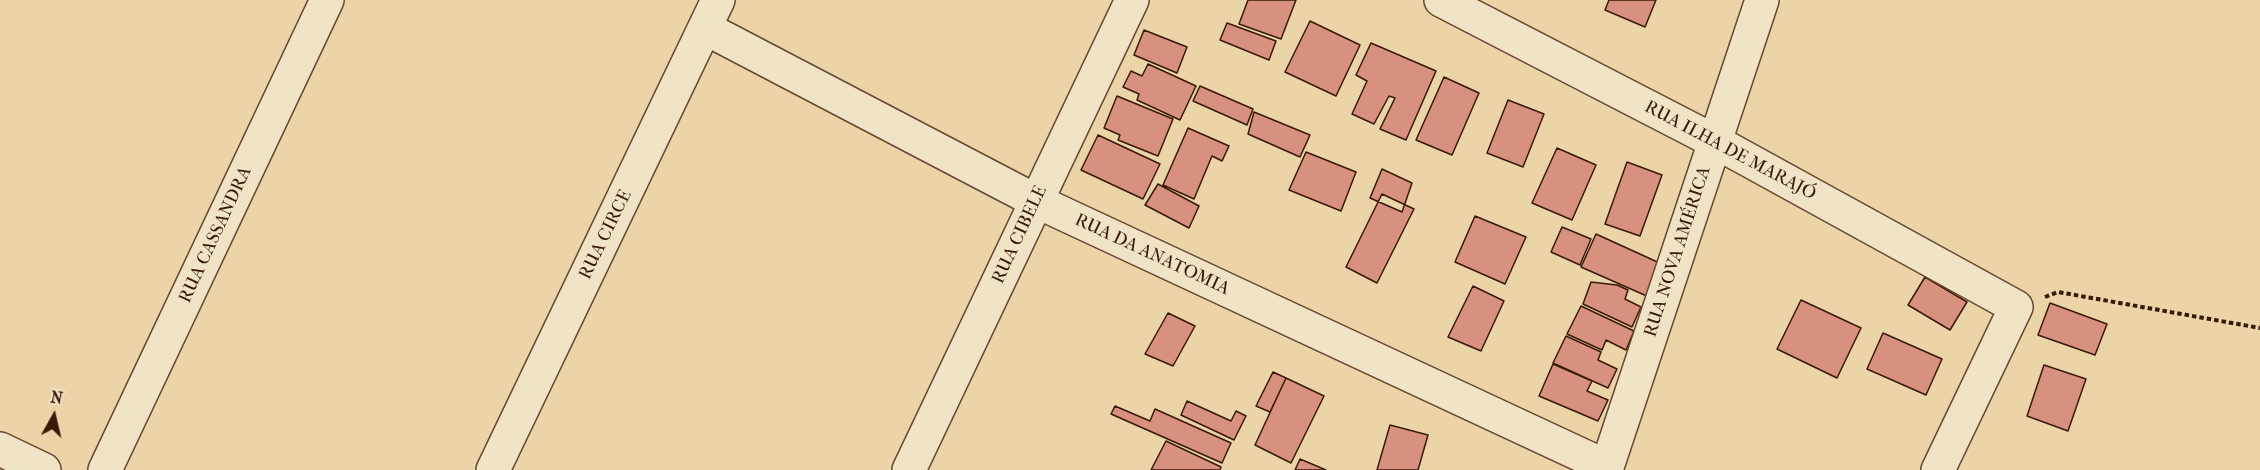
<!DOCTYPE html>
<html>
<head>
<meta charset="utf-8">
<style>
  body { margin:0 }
  #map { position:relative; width:2260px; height:470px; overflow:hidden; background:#ead4a8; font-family:"IM FELL French Canon",serif }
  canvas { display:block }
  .north { position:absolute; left:24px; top:386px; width:60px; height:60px; -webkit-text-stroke:4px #f1e3c6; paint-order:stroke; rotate:8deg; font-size:16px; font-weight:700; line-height:24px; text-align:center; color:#3a1909 }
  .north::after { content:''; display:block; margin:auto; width:21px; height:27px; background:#3a1909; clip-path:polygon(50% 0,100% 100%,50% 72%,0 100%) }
</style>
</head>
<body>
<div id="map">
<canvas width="2260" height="470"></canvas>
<div class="north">N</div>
</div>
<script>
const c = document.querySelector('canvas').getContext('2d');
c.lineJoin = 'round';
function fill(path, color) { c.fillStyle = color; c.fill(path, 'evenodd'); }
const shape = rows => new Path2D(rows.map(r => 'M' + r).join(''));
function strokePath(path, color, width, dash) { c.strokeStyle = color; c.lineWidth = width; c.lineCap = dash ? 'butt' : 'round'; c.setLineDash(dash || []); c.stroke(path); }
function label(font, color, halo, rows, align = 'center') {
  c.font = font + ' "IM FELL French Canon",serif'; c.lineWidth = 4.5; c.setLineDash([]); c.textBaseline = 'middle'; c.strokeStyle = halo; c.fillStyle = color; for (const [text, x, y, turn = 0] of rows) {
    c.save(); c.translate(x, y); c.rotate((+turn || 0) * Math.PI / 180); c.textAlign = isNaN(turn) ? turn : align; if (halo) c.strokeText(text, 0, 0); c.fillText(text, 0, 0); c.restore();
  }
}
const building = shape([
  [1248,0,1296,0,1281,39,1239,24,1248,0],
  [1609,0,1656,0,1645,27,1605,10,1609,0],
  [1310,21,1360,45,1336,96,1285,72,1310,21],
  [1227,23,1276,41,1269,60,1220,40,1227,23],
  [1144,30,1187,47,1177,73,1134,55,1144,30],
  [1371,43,1436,71,1406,140,1380,129,1395,98,1389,96,1374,124,1352,114,1367,81,1356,75,1371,43],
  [1148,64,1196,86,1180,120,1137,100,1139,94,1123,87,1131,71,1142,76,1148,64],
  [1444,77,1479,93,1452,155,1416,140,1444,77],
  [1200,86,1253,109,1247,125,1193,101,1200,86],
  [1117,96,1173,119,1158,156,1118,140,1120,135,1104,128,1117,96],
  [1508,100,1544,114,1523,167,1487,153,1508,100],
  [1254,112,1310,135,1300,157,1248,134,1254,112],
  [1188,128,1229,146,1222,161,1212,156,1194,199,1163,185,1188,128],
  [1098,135,1160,164,1143,199,1081,170,1098,135],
  [1557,148,1596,165,1572,220,1532,203,1557,148],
  [1306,152,1356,172,1341,211,1289,190,1306,152],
  [1627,162,1662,175,1640,236,1605,224,1627,162],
  [1382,169,1412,183,1402,212,1370,198,1382,169],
  [1158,184,1199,206,1189,228,1145,205,1158,184],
  [1382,194,1414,209,1377,283,1346,267,1382,194],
  [1475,216,1526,237,1505,284,1455,262,1475,216],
  [1562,227,1591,239,1580,265,1551,252,1562,227],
  [1596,234,1664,265,1649,297,1581,267,1596,234],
  [1925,277,1967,302,1950,330,1908,305,1925,277],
  [1591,282,1617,285,1628,290,1625,299,1641,307,1632,327,1583,304,1591,282],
  [1473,286,1504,301,1481,351,1448,337,1473,286],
  [1801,300,1861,328,1837,378,1777,349,1801,300],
  [2050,303,2107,324,2095,355,2038,335,2050,303],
  [1581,306,1634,331,1626,350,1606,340,1602,350,1567,334,1581,306],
  [1168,313,1195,326,1173,366,1145,354,1168,313],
  [1883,333,1942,359,1926,395,1867,369,1883,333],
  [1566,336,1601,352,1598,360,1617,369,1608,388,1553,363,1566,336],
  [1553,364,1592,381,1587,391,1608,400,1598,421,1539,396,1553,364],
  [2044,365,2086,379,2068,431,2027,416,2044,365],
  [1273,372,1286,378,1270,412,1256,406,1273,372],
  [1286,378,1324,396,1291,463,1255,445,1286,378],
  [1187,401,1231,421,1236,411,1246,416,1234,440,1181,415,1187,401],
  [1115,406,1150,421,1155,409,1231,443,1222,463,1111,414,1115,406],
  [1390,425,1428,435,1418,470,1377,470,1390,425],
  [1166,441,1221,467,1220,470,1151,470,1166,441],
  [1300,459,1326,470,1295,470,1300,459]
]);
fill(building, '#d7917e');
strokePath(building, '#3a1909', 1.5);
const minor = shape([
  [1441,0,1714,141,2016,307,1938,470],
  [705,28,1036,201,1607,467],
  [0,449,44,470],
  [105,470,327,0],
  [493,470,718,0],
  [909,470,1132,0],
  [1606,470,1762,0]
]);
strokePath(minor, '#664831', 36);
strokePath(shape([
  [2045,297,2058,292,2260,328]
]), '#3a1909', 4, [4.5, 3]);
strokePath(minor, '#f1e3c6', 33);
label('18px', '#3a1909', '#f1e3c6', [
  ["RUA ILHA DE MARAJÓ",1730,151,28],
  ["RUA CASSANDRA",216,235,-65],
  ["RUA CIRCE",606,235,-64],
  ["RUA CIBELE",1020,235,-65],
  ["RUA NOVA AMÉRICA",1678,252,-72],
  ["RUA DA ANATOMIA",1152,255,25]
]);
</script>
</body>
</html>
